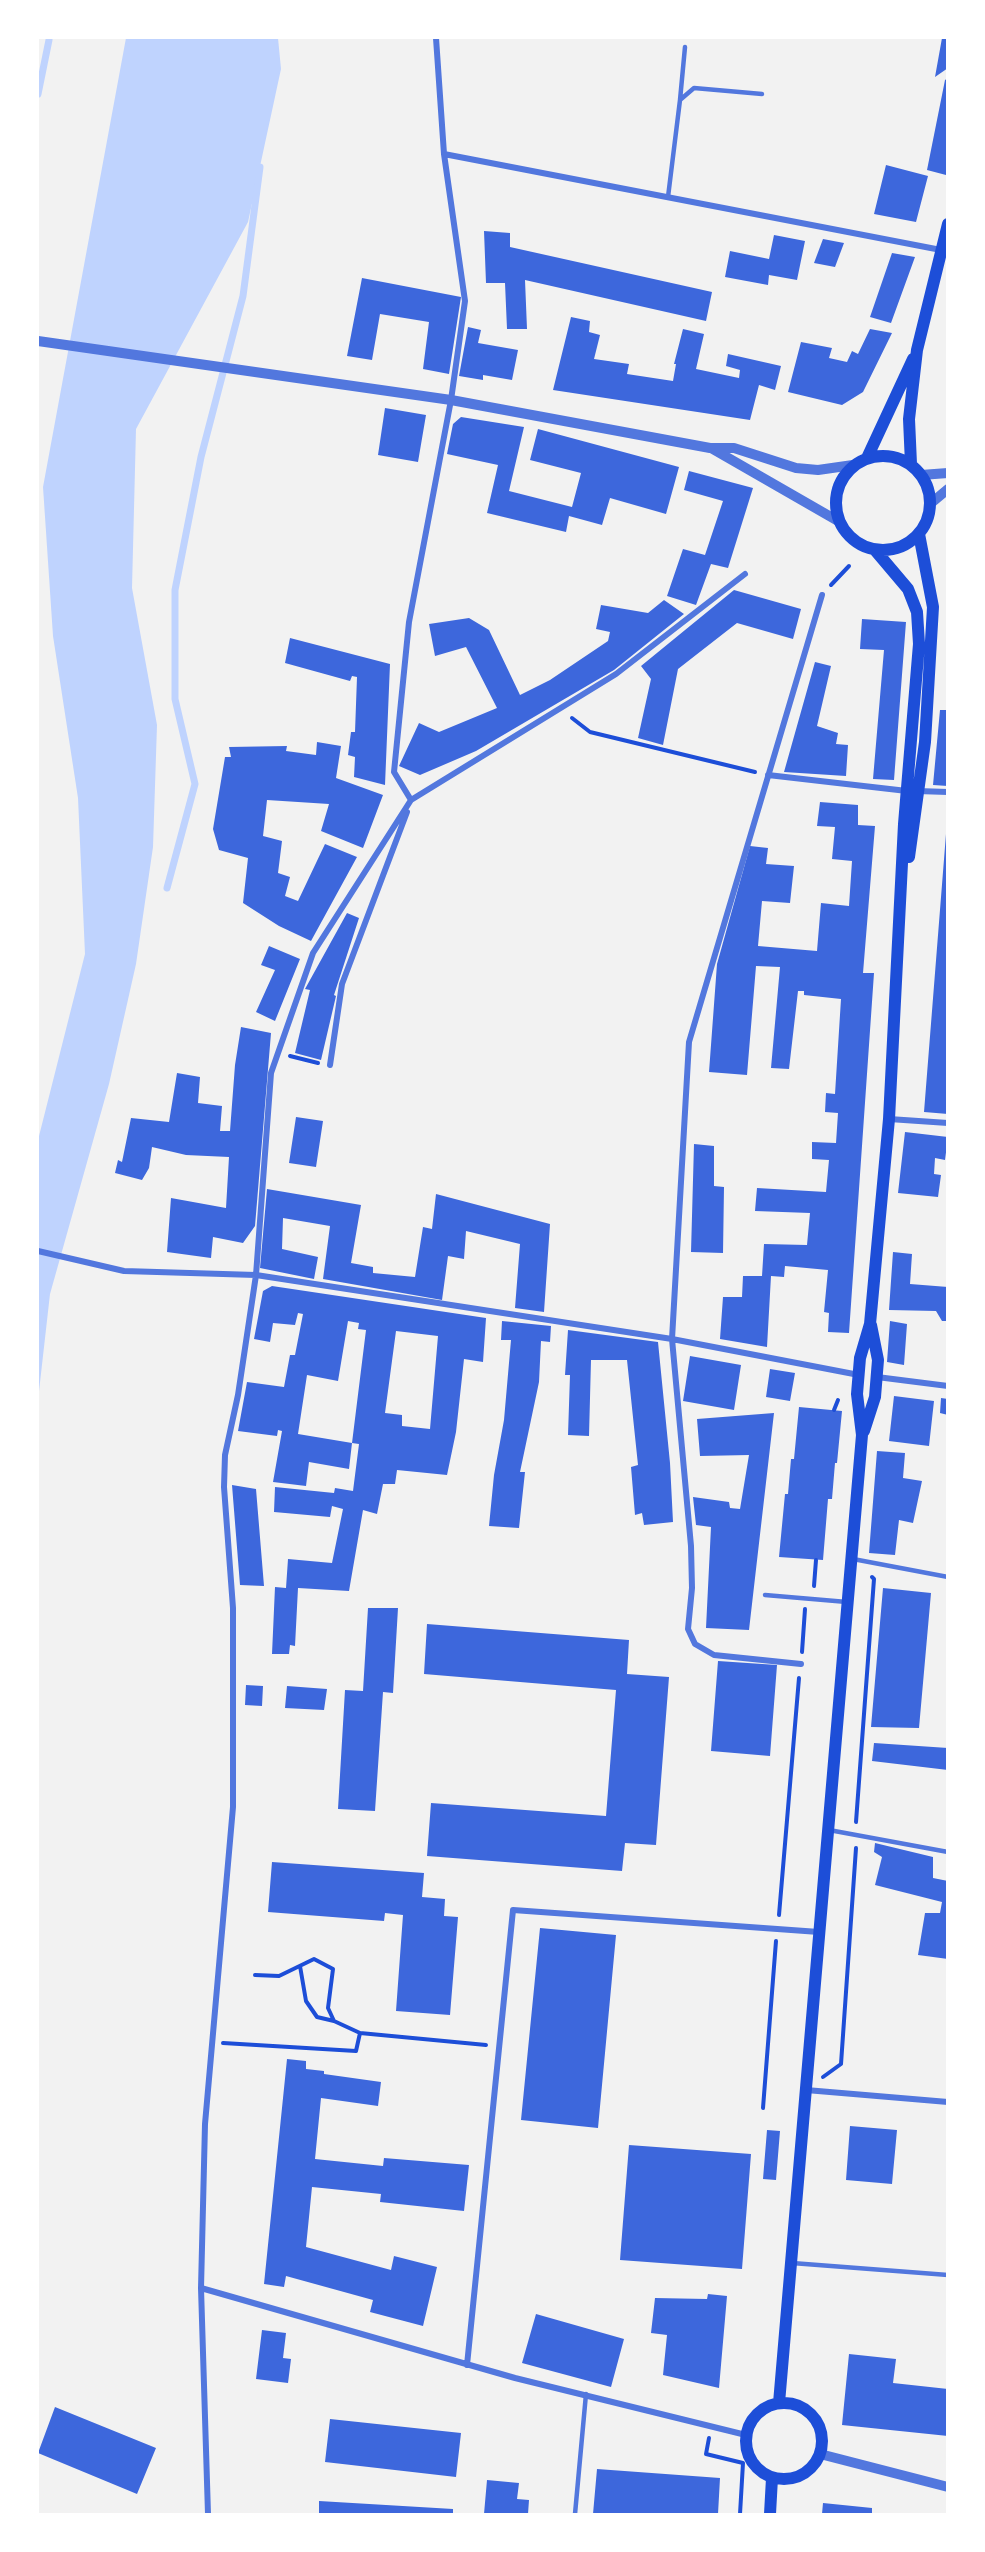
<!DOCTYPE html>
<html>
<head>
<meta charset="utf-8">
<style>
  body { margin:0 }
  #map { position:relative; width:985px; height:2552px; overflow:hidden; background:#f2f2f2; font-family:Inter,sans-serif }
  canvas { display:block }
  .frame { position:absolute; inset:0; border:39px solid #fff; pointer-events:none }
</style>
</head>
<body>
<div id="map">
<canvas width="985" height="2552"></canvas>
<div class="frame"></div>
</div>
<script>
const c = document.querySelector('canvas').getContext('2d');
c.lineJoin = 'round';
function fill(path, color) { c.fillStyle = color; c.fill(path, 'evenodd'); }
const shape = rows => new Path2D(rows.map(r => 'M' + r).join(''));
function strokePath(path, color, width, dash) { c.strokeStyle = color; c.lineWidth = width; c.lineCap = dash ? 'butt' : 'round'; c.setLineDash(dash || []); c.stroke(path); }
fill(shape([
  [126,38,278,38,281,69,248,222,136,429,132,588,157,725,153,847,136,964,109,1084,50,1294,38,1400,38,1140,85,954,78,798,53,636,43,487]
]), '#bfd3fe');
strokePath(shape([
  [38,94,49,40],
  [167,888,195,784,175,699,175,590,201,457,243,296,260,167]
]), '#bfd3fe', 7);
fill(shape([
  [942,38,948,38,948,68,935,77],
  [948,78,948,167,946,175,927,170,945,80],
  [886,165,928,176,916,222,874,214],
  [484,231,510,233,510,247,712,292,706,321,525,280,527,329,507,329,505,283,486,283],
  [774,235,805,241,797,280,769,275,768,285,725,277,730,251,769,259],
  [823,239,844,243,835,267,814,263],
  [892,253,915,257,891,323,870,317],
  [362,278,461,297,449,374,423,369,429,322,380,314,372,360,347,356],
  [571,317,590,321,589,332,600,335,594,359,629,364,627,374,673,381,676,364,674,364,683,329,704,334,696,369,739,378,740,370,726,366,728,354,781,366,775,390,759,385,750,420,553,390],
  [468,327,481,330,478,343,518,350,512,380,483,375,483,380,459,376],
  [870,329,892,333,863,392,842,405,788,392,801,342,832,348,829,358,847,362,852,351,858,354],
  [385,408,426,415,418,462,378,455],
  [461,417,524,427,509,491,572,507,581,473,530,460,538,429,679,467,666,514,610,498,602,525,569,516,566,532,487,513,498,465,447,454,453,424],
  [689,471,753,488,728,568,711,564,696,605,667,596,683,549,705,555,723,501,684,490],
  [734,590,801,609,793,639,737,623,678,669,663,745,638,738,651,679,641,666],
  [664,600,684,614,614,670,476,751,420,775,399,766,419,723,439,732,497,708,466,647,435,656,429,624,469,618,489,630,520,695,550,680,608,641,610,632,596,629,601,605,648,613],
  [862,619,906,622,894,780,873,779,884,650,860,649],
  [290,638,390,664,385,785,354,777,355,757,348,755,351,732,355,732,357,677,352,676,350,681,285,663],
  [815,662,831,666,817,726,838,733,836,744,848,745,846,776,784,772],
  [940,710,948,710,948,786,933,785],
  [317,742,341,746,336,778,383,795,363,848,321,831,329,804,267,800,263,836,282,841,278,873,290,877,285,896,298,901,325,844,357,857,311,941,279,926,243,903,248,858,219,850,213,829,225,757,231,757,229,747,287,746,286,751,316,755],
  [820,802,858,805,858,825,875,826,863,973,874,973,849,1333,828,1332,829,1313,824,1312,828,1270,785,1266,784,1277,771,1276,767,1347,720,1339,723,1297,742,1297,743,1276,762,1276,764,1244,807,1245,810,1213,755,1211,757,1188,826,1192,829,1160,812,1159,812,1142,836,1143,838,1113,825,1112,826,1093,835,1094,841,999,804,995,804,991,798,991,789,1069,771,1068,780,967,756,966,747,1075,709,1072,717,964,750,846,768,848,766,864,794,866,790,903,762,901,758,946,817,951,821,903,849,906,852,861,832,859,835,827,817,826],
  [946,834,948,834,948,1114,924,1112],
  [347,913,359,918,334,995,336,996,321,1060,295,1053,310,990,305,989],
  [269,946,300,959,275,1021,256,1012,275,970,261,965],
  [241,1027,271,1033,255,1226,243,1243,213,1237,211,1258,167,1252,171,1198,226,1208,229,1157,186,1155,152,1147,149,1168,142,1180,115,1173,118,1160,122,1162,131,1118,169,1122,177,1073,200,1077,198,1103,222,1106,220,1131,230,1131,235,1065],
  [296,1117,323,1121,316,1167,289,1163],
  [905,1132,948,1137,945,1160,935,1158,934,1174,941,1175,938,1197,898,1193],
  [694,1144,714,1146,714,1186,724,1187,723,1253,691,1252],
  [267,1189,361,1205,351,1263,373,1267,373,1273,415,1277,423,1227,432,1229,436,1194,550,1224,544,1312,515,1308,520,1244,466,1231,464,1259,448,1256,442,1300,323,1279,330,1226,283,1218,282,1249,318,1257,314,1279,260,1268],
  [893,1252,912,1254,910,1284,948,1287,948,1321,942,1321,936,1311,889,1310],
  [272,1286,486,1318,483,1362,464,1359,456,1432,447,1475,397,1470,395,1484,383,1484,377,1514,363,1510,349,1591,298,1588,295,1646,290,1645,289,1654,272,1654,275,1587,286,1588,288,1559,332,1563,343,1509,332,1506,330,1517,274,1512,275,1487,334,1493,335,1488,353,1491,359,1444,352,1443,349,1469,309,1462,306,1486,273,1482,282,1431,278,1430,277,1436,238,1431,247,1382,284,1387,290,1355,295,1355,303,1314,298,1313,295,1325,273,1323,270,1342,254,1339,263,1291],
  [348,1321,359,1323,358,1329,366,1330,352,1443,298,1434,307,1375,338,1381],
  [396,1331,438,1336,430,1429,402,1426,402,1415,385,1413],
  [502,1321,551,1326,550,1342,541,1341,539,1382,520,1472,525,1472,519,1528,489,1526,494,1475,504,1420,511,1340,501,1340],
  [890,1321,907,1324,904,1365,887,1362],
  [568,1330,658,1342,670,1463,673,1522,644,1525,642,1513,635,1515,631,1467,638,1465,627,1360,591,1360,589,1436,568,1435,570,1375,565,1375],
  [690,1356,741,1365,734,1410,683,1401],
  [770,1369,795,1373,790,1401,766,1397],
  [894,1396,934,1401,929,1446,889,1441],
  [941,1398,948,1399,948,1415,940,1413],
  [799,1407,842,1411,837,1463,835,1463,832,1499,828,1499,823,1560,779,1557,785,1494,788,1494,791,1459,794,1459],
  [774,1413,749,1630,706,1628,711,1527,696,1525,693,1497,729,1502,730,1508,740,1509,749,1455,700,1456,697,1419],
  [877,1451,905,1453,903,1478,922,1481,913,1523,899,1520,895,1555,869,1553],
  [232,1485,256,1489,264,1586,240,1585],
  [883,1588,931,1593,919,1728,871,1727],
  [368,1608,398,1608,393,1693,383,1692,375,1811,338,1809,345,1690,363,1691],
  [427,1624,629,1640,627,1674,669,1677,656,1845,625,1843,622,1871,427,1856,431,1803,606,1816,616,1690,424,1674],
  [718,1661,777,1665,770,1756,711,1751],
  [246,1685,263,1686,262,1706,245,1705],
  [287,1686,327,1689,324,1710,285,1708],
  [874,1743,948,1748,948,1770,872,1761],
  [875,1843,933,1857,933,1878,948,1881,948,1959,918,1955,925,1913,940,1913,942,1902,875,1885,882,1857,874,1852],
  [272,1862,424,1873,422,1897,445,1899,444,1916,458,1917,450,2015,396,2011,403,1915,385,1913,384,1921,268,1912],
  [540,1928,616,1935,598,2128,521,2120],
  [287,2059,306,2061,306,2069,324,2071,324,2074,381,2082,378,2106,321,2098,315,2159,383,2166,384,2158,469,2165,464,2211,380,2202,381,2194,312,2187,306,2247,391,2270,394,2256,437,2267,423,2326,370,2312,373,2300,286,2276,284,2287,264,2284],
  [850,2126,897,2130,892,2184,846,2180],
  [767,2130,780,2131,776,2180,763,2179],
  [629,2145,751,2154,742,2269,620,2260],
  [708,2294,727,2296,719,2388,663,2375,667,2335,651,2333,655,2298,707,2299],
  [536,2314,624,2339,611,2387,522,2363],
  [262,2330,286,2333,283,2358,291,2359,288,2383,256,2379],
  [849,2354,896,2359,893,2383,948,2389,948,2436,842,2425],
  [55,2407,156,2448,137,2494,38,2453],
  [330,2419,461,2433,456,2477,325,2462],
  [597,2469,720,2478,718,2514,593,2514],
  [487,2480,519,2483,517,2499,529,2500,528,2514,484,2514],
  [319,2501,453,2509,453,2514,319,2514],
  [823,2503,872,2508,872,2514,822,2514]
]), '#3d67dc');
strokePath(shape([
  [831,585,849,566],
  [572,718,590,732,755,772],
  [290,1056,318,1063],
  [834,1410,838,1400],
  [814,1586,816,1560],
  [802,1652,805,1609],
  [856,1822,874,1579,872,1577],
  [779,1915,799,1678],
  [300,1966,306,2001,317,2017,334,2021],
  [255,1975,279,1976,314,1959,333,1969,328,2008,334,2021,360,2033],
  [223,2043,356,2051,360,2033,486,2045],
  [823,2077,841,2064,856,1848],
  [763,2108,776,1941],
  [709,2438,706,2454,743,2463,740,2514]
]), '#1d4ed8', 4);
strokePath(shape([
  [680,100,685,47],
  [668,197,680,100,694,88,762,94],
  [853,1559,948,1577],
  [765,1595,847,1602],
  [829,1830,948,1852],
  [792,2263,948,2275],
  [575,2514,586,2394]
]), '#5277de', 4.5);
strokePath(shape([
  [444,154,941,250],
  [768,775,907,791],
  [917,791,948,792],
  [411,800,394,772,409,622,451,400,465,301,444,154,436,38],
  [330,1065,342,984,407,812],
  [889,1119,948,1123],
  [38,1251,124,1271,256,1275,672,1339,859,1375],
  [877,1377,948,1386],
  [801,1664,714,1655,695,1644,688,1629,692,1588,691,1546,672,1339,689,1042,822,595],
  [806,2090,948,2102],
  [201,2288,515,2378,746,2435],
  [467,2365,513,1910,819,1932],
  [208,2514,201,2288,205,2124,233,1807,233,1608,224,1487,225,1455,238,1395,256,1275,271,1073,313,953,411,800,616,674,745,574]
]), '#5277de', 6);
strokePath(shape([
  [38,341,451,400,710,448,734,448,796,468,818,470,853,465],
  [711,448,838,521],
  [921,475,948,473],
  [930,504,948,489],
  [820,2454,948,2487]
]), '#5277de', 10);
strokePath(shape([
  '836 503a47 47 0 1 1 94 0a47 47 0 1 1-94 0Z',
  [867,458,913,359],
  [911,464,909,419,917,350,948,224],
  [909,857,925,742,933,607,919,534],
  [864,1431,875,1397,878,1360,871,1325],
  '746 2441a38 38 0 1 1 76 0a38 38 0 1 1-76 0Z',
  [779,2403,862,1435,857,1394,860,1358,870,1324,889,1119,904,824,919,644,917,612,908,589,875,550],
  [770,2514,772,2478]
]), '#1d4ed8', 12);
</script>
</body>
</html>
